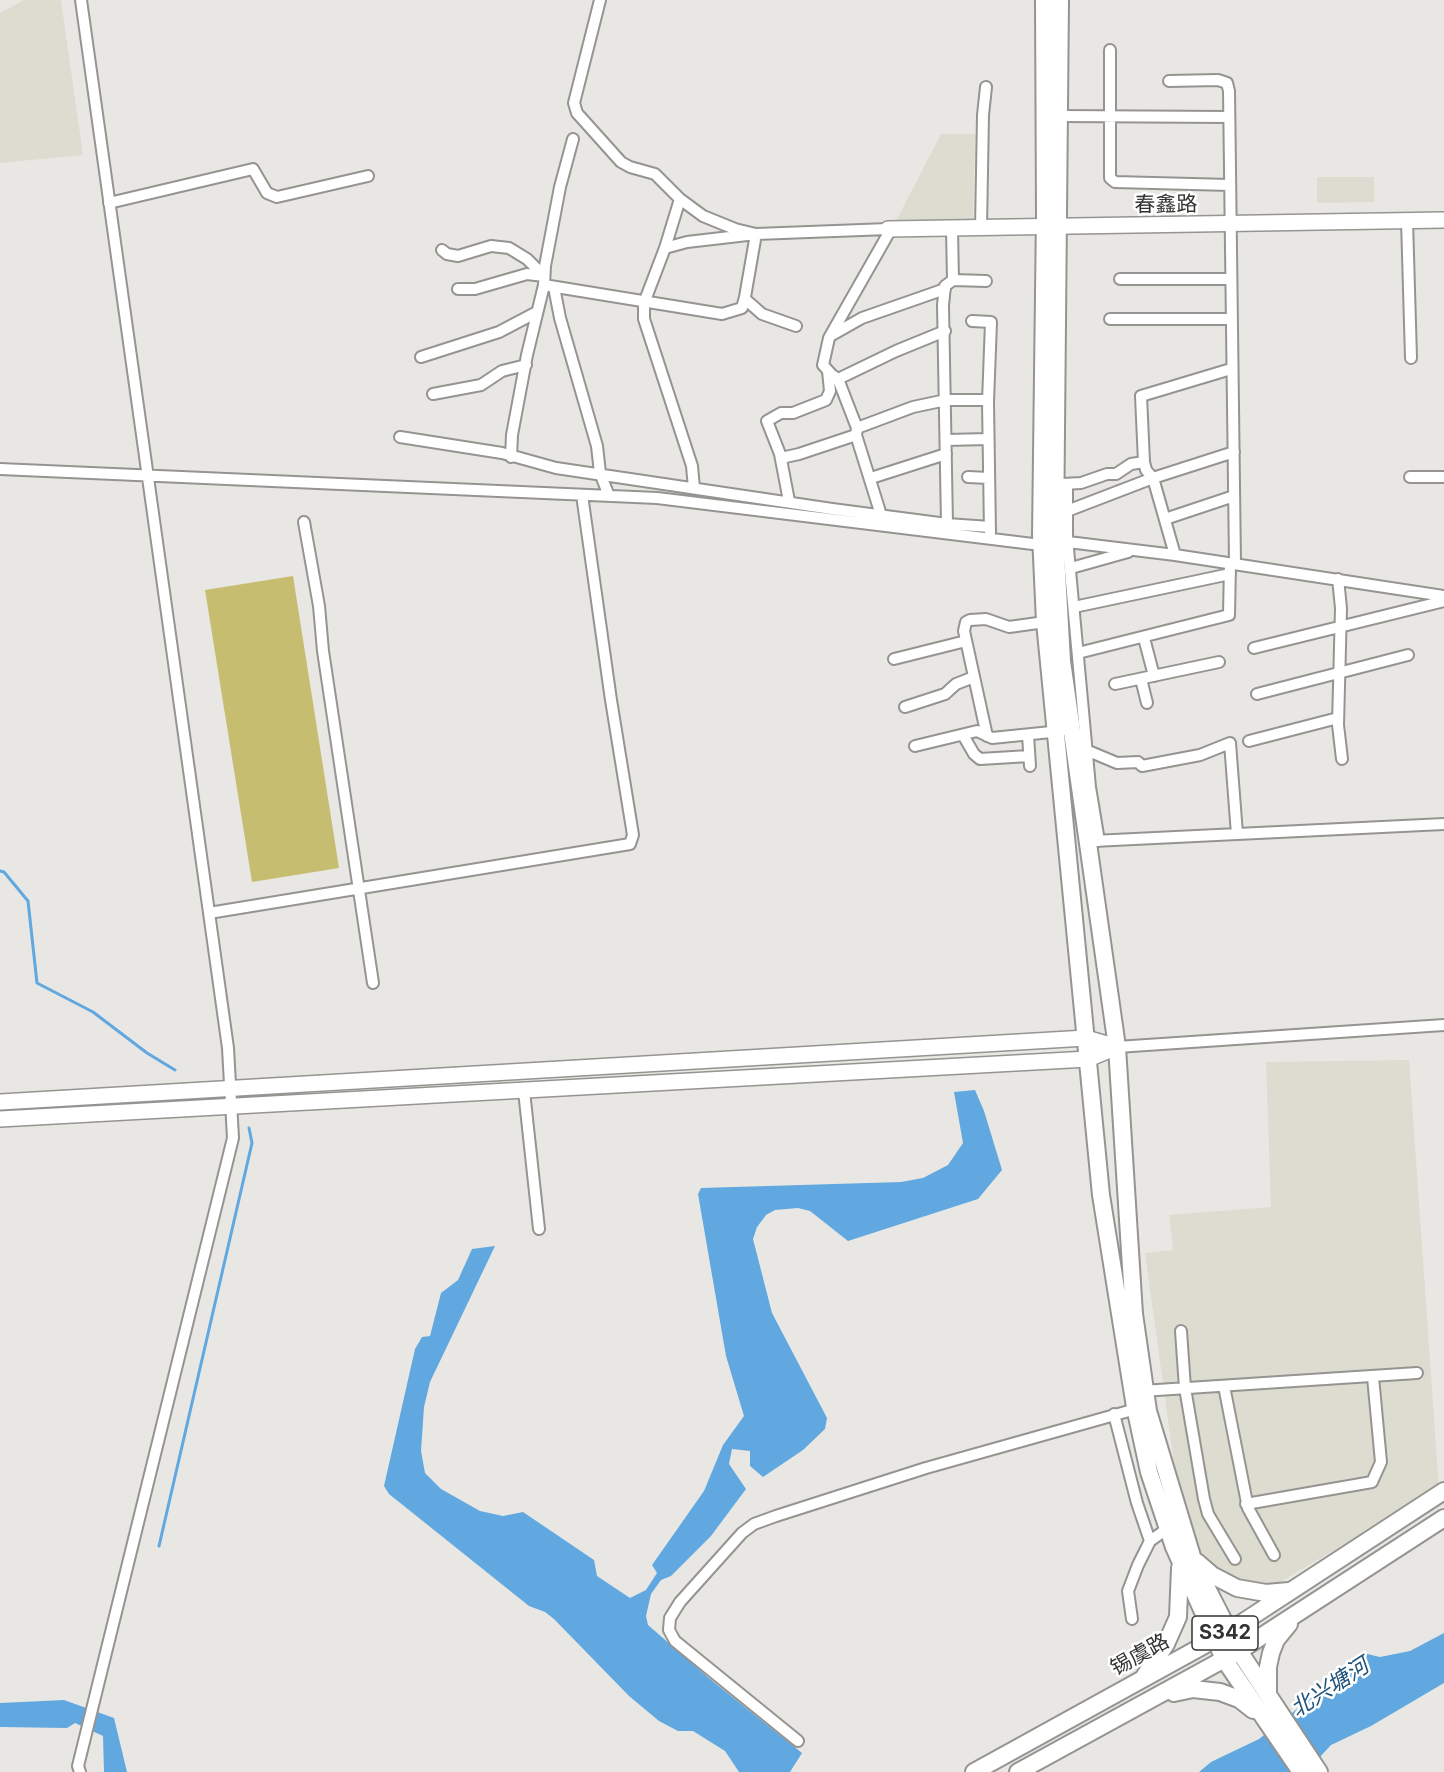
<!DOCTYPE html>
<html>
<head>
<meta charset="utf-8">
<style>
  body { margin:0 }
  canvas { display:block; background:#e8e7e4 }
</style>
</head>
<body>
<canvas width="1444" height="1772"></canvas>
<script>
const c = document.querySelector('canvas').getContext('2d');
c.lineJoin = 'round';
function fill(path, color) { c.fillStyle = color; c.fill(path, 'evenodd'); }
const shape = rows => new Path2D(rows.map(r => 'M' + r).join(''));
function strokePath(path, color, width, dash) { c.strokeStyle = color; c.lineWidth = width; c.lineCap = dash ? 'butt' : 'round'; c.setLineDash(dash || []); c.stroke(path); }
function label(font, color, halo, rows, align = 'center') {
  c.font = font + ' Inter,"Noto Sans SC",sans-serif'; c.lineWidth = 5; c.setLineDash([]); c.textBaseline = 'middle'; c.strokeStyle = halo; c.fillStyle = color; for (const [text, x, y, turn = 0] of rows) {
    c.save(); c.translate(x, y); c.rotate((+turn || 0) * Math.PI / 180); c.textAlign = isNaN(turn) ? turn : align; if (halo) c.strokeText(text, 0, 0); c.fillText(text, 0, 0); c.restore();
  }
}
fill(shape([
  [24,0,61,0,83,155,0,163,0,13],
  [941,134,975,134,973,221,896,221],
  [1317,177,1374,177,1374,202,1317,203],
  [1409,1060,1439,1489,1251,1599,1204,1560,1178,1492,1145,1253,1173,1250,1169,1215,1271,1207,1266,1062]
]), '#dddcd1');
fill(shape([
  [293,576,339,868,252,882,205,590]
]), '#c7bd70');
fill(shape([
  [975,1090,984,1111,1002,1170,978,1199,848,1241,810,1211,798,1208,775,1210,766,1215,757,1227,753,1239,772,1313,827,1418,825,1429,803,1450,763,1477,750,1466,750,1451,732,1449,729,1464,746,1489,711,1536,671,1576,661,1580,651,1594,646,1616,648,1625,710,1679,802,1753,790,1772,739,1772,725,1751,693,1731,678,1731,659,1721,629,1696,554,1619,545,1612,529,1606,389,1494,384,1486,415,1349,422,1337,430,1336,441,1293,458,1280,472,1249,495,1246,430,1382,424,1407,421,1451,425,1473,441,1489,480,1511,503,1516,523,1512,594,1560,597,1576,630,1598,646,1590,657,1573,652,1565,704,1491,723,1445,744,1416,726,1356,698,1194,701,1188,901,1182,923,1178,948,1165,963,1143,954,1092],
  [1444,1633,1444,1683,1371,1726,1331,1745,1306,1772,1199,1772,1211,1762,1259,1739,1353,1665,1356,1658,1363,1653,1380,1657,1410,1651],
  [64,1700,114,1718,127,1772,104,1772,103,1736,75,1723,67,1728,0,1727,0,1703]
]), '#61a8e0');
strokePath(shape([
  [0,871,4,872,28,901,37,983,93,1012,147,1053,175,1070],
  [159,1546,252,1143,249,1128]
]), '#61a8e0', 3);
const minor = shape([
  [1110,50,1110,178,1115,182,1230,185],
  [1169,81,1218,80,1227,83,1229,91,1235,563],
  [1059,116,1229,117],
  [109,203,253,169,267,193,277,197,368,176],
  [1407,220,1411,358],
  [981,228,983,115,986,87],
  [665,248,680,199],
  [442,250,447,254,458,256,491,246,509,248,527,259,544,276],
  [1120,279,1231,279],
  [953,280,986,281],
  [544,285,722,314,742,308,745,297,756,234,735,229,703,216,680,199,655,174,630,167,621,162,577,113,574,103,600,0],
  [554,287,560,318,597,446,600,473,609,496],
  [458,289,475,289,527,274,544,276],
  [745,299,762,314,796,326],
  [1110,319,1231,319],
  [972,321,991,322,988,402,990,533],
  [832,335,862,318,945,289],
  [421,357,499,332,537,312],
  [838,379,896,351,945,331],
  [433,394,481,385,502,371,526,365],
  [857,428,913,407,946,400,988,400],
  [400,437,502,453,556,468,832,509,947,524,990,527],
  [946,440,988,439],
  [511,457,512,435,527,355,544,285,545,266,560,187,573,139],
  [781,458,799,454,856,435],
  [1144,462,1141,396,1231,369],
  [0,469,657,498,1041,545],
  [968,477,989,478],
  [1410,477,1444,477],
  [871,478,946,454],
  [1062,484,1081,483,1107,474,1116,474,1131,464,1144,462,1146,470,1153,478,1175,555],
  [1067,484,1067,538,1090,787,1099,841],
  [694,488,692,466,644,319,644,303,665,248,687,242,756,234,888,229],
  [789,501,780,454,767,421,781,413,793,413,826,400,830,391,828,371],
  [1067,511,1153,478,1234,452],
  [881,515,856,435,857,428,838,379,832,375,823,365,829,338,891,229],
  [1165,519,1234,496],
  [304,522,319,606,323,651,373,983],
  [947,524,943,305,945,286,953,280,952,229],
  [1068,542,1175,555,1444,596],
  [1071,568,1128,552],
  [1338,579,1341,608,1338,725,1342,759],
  [1074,607,1230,574],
  [1144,638,1154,676],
  [1254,648,1444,601],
  [1078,653,1229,615,1230,563],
  [894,659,966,641],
  [1141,679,1147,703],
  [1115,684,1219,662],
  [1257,694,1408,655],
  [905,707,945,694,956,684,974,677],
  [963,735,974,754,980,759,1029,756],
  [1028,735,1030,766],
  [987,736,964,631,966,622,970,620,986,619,1009,627,1045,622],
  [1249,741,1338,718],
  [915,746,977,731,992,738,1061,731],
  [1086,750,1117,763,1138,762,1142,766,1200,755,1230,743,1237,834],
  [1093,841,1444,824],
  [209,913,630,844,633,835,611,700,582,495],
  [1117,1047,1444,1025],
  [524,1091,539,1229],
  [1181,1331,1185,1388,1204,1499,1208,1514,1235,1559],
  [1224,1386,1248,1508,1274,1555],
  [1142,1391,1417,1373],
  [1114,1414,1137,1503,1150,1541],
  [1246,1504,1372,1482,1381,1462,1373,1377],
  [1132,1619,1128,1591,1138,1565,1150,1541,1168,1528],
  [798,1741,675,1641,669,1630,670,1618,680,1602,742,1533,754,1524,776,1516,926,1468,1136,1409],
  [80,1772,78,1766,233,1138,228,1048,81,0]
]);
const secondary = shape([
  [888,229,1444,220],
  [0,1102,1086,1038,1117,1047],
  [0,1119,1088,1059,1117,1047]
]);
const primary = shape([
  [1044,0,1045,214,1041,535,1045,622,1101,1195,1135,1407,1149,1472,1174,1547,1224,1659,1301,1772],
  [1060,0,1055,537,1062,661,1117,1047,1134,1314,1148,1411,1194,1563,1239,1651,1319,1772],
  [1197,1562,1212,1575,1237,1588,1266,1593,1289,1591],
  [1144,1677,1166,1644,1178,1617,1180,1568],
  [1174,1693,1193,1689,1220,1692,1239,1699,1253,1710],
  [1268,1694,1268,1667,1271,1653,1276,1640,1289,1624],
  [974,1772,1228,1632,1444,1491],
  [1018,1772,1239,1651,1444,1518]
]);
strokePath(minor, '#959491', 14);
strokePath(secondary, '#959491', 18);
strokePath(primary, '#959491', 20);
strokePath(minor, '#fff', 10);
strokePath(secondary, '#fff', 15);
strokePath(primary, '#fff', 16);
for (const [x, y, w] of [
  [1225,1633,66]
]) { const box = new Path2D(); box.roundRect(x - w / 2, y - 17, w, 34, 4.5); c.fillStyle = '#fff'; c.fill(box); strokePath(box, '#333331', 1.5); }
label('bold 20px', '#333331', null, [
  ["S342",1225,1633]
]);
label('21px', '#333331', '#fff', [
  ["春鑫路",1166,205,-1],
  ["锡虞路",1140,1655,-29]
]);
label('italic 22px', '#21547a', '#fff', [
  ["北兴塘河",1330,1688,-33]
]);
</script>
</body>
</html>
